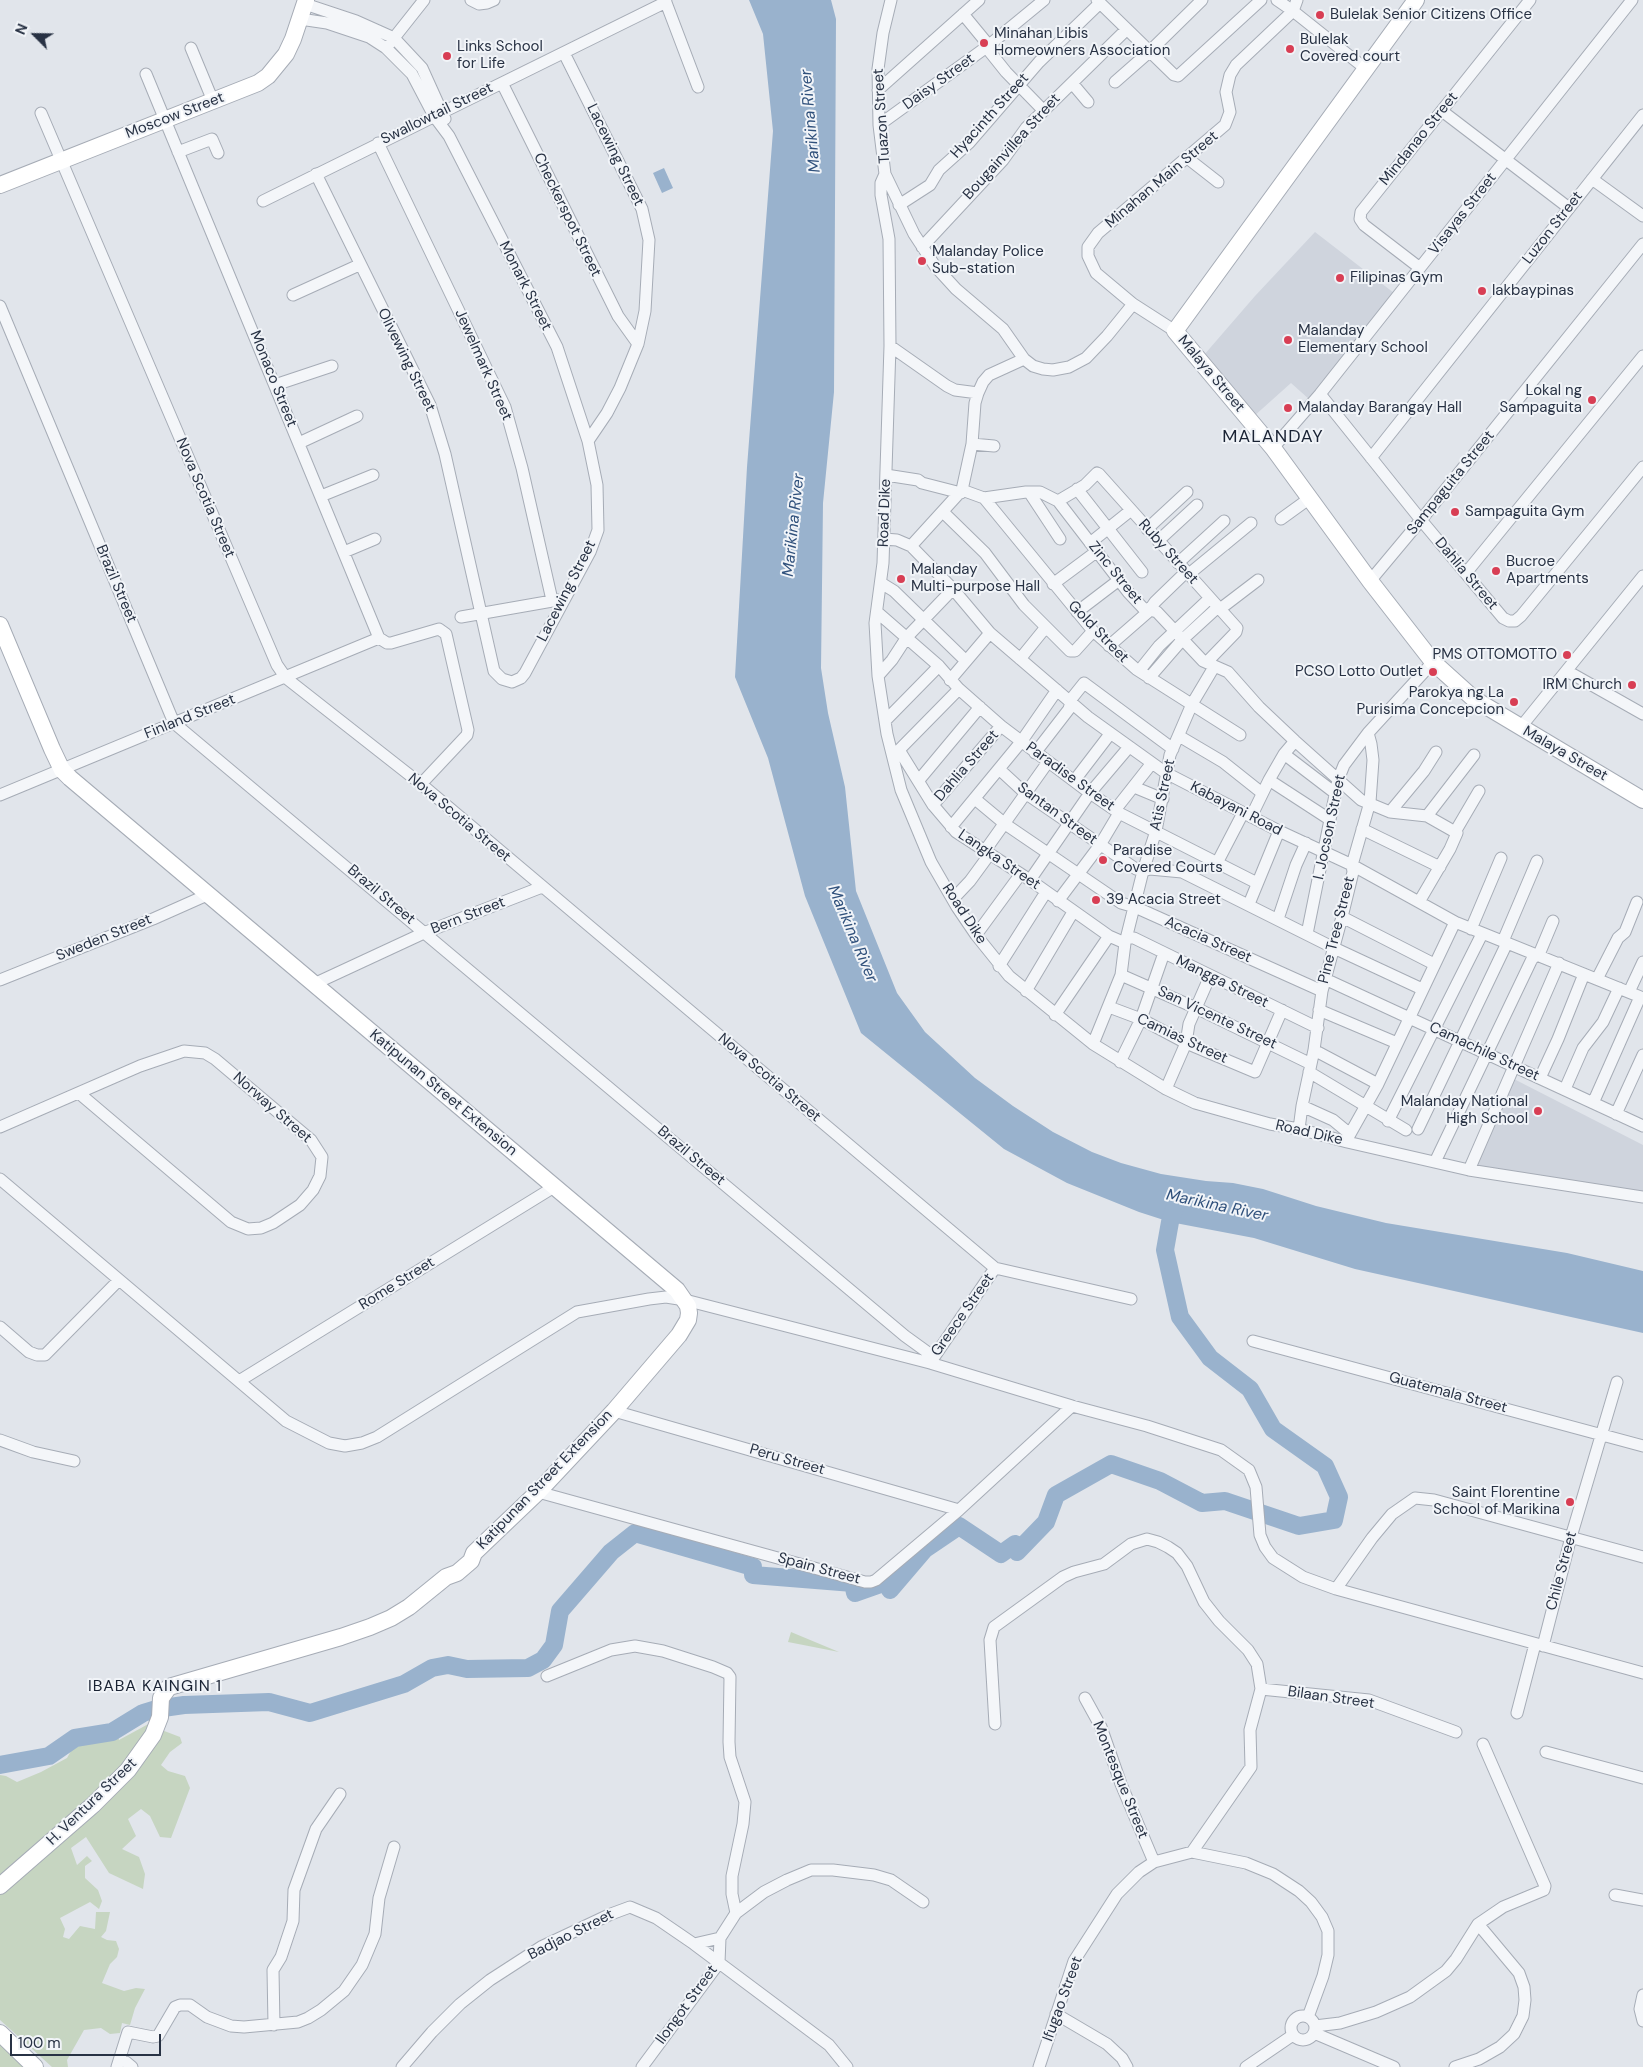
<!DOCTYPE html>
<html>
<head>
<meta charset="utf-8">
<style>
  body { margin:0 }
  #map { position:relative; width:1643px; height:2067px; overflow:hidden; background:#e1e5eb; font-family:"DM Sans",sans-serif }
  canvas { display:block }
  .north { position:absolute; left:10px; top:10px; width:50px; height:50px; -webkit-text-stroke:4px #f1f4f8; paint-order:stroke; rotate:293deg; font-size:14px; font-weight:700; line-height:20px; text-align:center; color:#283244 }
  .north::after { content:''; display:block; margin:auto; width:18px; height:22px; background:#283244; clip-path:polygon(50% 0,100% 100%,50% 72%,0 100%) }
  .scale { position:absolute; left:10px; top:2034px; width:151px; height:22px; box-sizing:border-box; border:2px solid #283244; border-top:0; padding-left:6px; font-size:15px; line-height:18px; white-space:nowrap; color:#283244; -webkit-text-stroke:4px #f1f4f8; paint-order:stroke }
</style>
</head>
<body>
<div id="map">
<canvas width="1643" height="2067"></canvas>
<div class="north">N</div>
<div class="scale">100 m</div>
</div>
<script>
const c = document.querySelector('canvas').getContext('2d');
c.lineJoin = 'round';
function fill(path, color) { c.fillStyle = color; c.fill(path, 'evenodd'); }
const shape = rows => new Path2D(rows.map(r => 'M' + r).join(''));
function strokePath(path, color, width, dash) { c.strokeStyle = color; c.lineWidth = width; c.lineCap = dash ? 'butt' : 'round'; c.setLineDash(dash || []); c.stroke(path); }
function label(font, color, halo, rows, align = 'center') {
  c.font = font + ' "DM Sans",sans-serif'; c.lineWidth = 4; c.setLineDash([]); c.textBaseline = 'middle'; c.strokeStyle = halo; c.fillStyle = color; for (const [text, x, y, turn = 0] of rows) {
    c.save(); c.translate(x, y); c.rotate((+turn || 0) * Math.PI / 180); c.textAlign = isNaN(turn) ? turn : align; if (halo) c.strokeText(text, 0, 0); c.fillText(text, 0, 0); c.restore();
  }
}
fill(shape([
  [1315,232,1394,293,1310,400,1291,383,1253,417,1204,355,1255,296],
  [1512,1078,1643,1145,1643,1192,1474,1169]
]), '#cfd4dd');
fill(shape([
  [791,1632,839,1652,788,1642],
  [152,1722,146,1741,80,1812,0,1875,0,1775,6,1776,17,1782,41,1772,67,1758,76,1742,118,1733,119,1740],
  [159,1729,180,1737,182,1743,170,1752,161,1765,168,1771,185,1776,190,1788,171,1838,160,1837,150,1816,141,1809,128,1819,136,1836,122,1849,139,1857,145,1874,143,1889,109,1873,86,1837,71,1848,77,1865,87,1856,92,1861,85,1866,85,1878,98,1890,102,1901,99,1909,90,1902,60,1918,65,1929,63,1937,69,1939,80,1926,95,1929,96,1912,110,1912,106,1931,101,1937,107,1940,116,1941,119,1949,117,1957,110,1964,102,1983,124,1991,136,1988,145,1989,135,2008,130,2025,122,2023,120,2033,110,2034,101,2028,84,2030,67,2060,68,2067,52,2067,0,2020,0,1889],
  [0,2040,28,2067,0,2067]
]), '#c6d5c1');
fill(shape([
  [749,0,831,0,836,19,834,392,823,503,821,668,828,713,845,787,856,891,897,993,925,1032,975,1078,1013,1106,1053,1132,1092,1152,1121,1163,1161,1174,1206,1181,1233,1183,1263,1189,1316,1206,1386,1223,1567,1253,1643,1271,1643,1333,1355,1269,1254,1238,1170,1222,1139,1212,1067,1183,1004,1149,861,1033,805,896,768,758,735,677,747,467,773,131,763,34],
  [664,168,673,188,662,193,653,173]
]), '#99b2cd');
strokePath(shape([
  [0,1765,49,1756,75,1738,112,1732,143,1713,156,1709,184,1705,269,1702,310,1713,404,1684,432,1668,448,1665,467,1669,528,1668,543,1660,554,1645,560,1611,611,1552,635,1533,753,1567,753,1575,853,1583,855,1593,889,1581,890,1590,925,1549,959,1526,1001,1554,1015,1544,1017,1552,1046,1522,1056,1495,1111,1464,1160,1481,1202,1503,1225,1501,1299,1526,1334,1520,1339,1497,1325,1466,1273,1429,1250,1389,1210,1358,1180,1317,1165,1250,1170,1222,1177,1201]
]), '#99b2cd', 18);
const street = shape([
  [471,0,479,4,487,3,494,0],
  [665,0,698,87],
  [891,0,883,33,878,69,879,125,885,174,914,234,935,266,956,289,1003,329,1024,359,1033,366,1043,369,1053,370,1069,367,1086,358,1107,336,1133,304],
  [1097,0,1174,75,1178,76,1261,0],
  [1277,0,1293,11,1366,69],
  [305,4,356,21,394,38,422,68,445,119],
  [963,14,986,42,990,52,1006,72,1043,110],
  [300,19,327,23,369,37,386,48,412,74,434,116,449,136,557,347,588,441,597,485,598,530,590,552,525,673,521,678,512,682,502,679,494,671,445,454,430,405,316,174],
  [390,43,424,0],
  [191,48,213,101],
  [564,53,642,209,649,240,645,311,638,344,620,388,607,413,588,441],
  [146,74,379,638],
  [1115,82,1148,53,1202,0],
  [502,83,618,316,638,344],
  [1072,83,1088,102],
  [878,90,979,0],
  [1442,111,1569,208],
  [41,113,277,665,286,678,421,784,995,1268,1131,1299],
  [879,125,988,46,1044,0],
  [378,143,505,407,522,468,552,600],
  [178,152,212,139,218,153],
  [1186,157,1218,182],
  [885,174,881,183,881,195,889,239,890,346,883,563,875,623,878,676,887,734,901,790,931,862,957,907,976,935,1009,976,1093,1044,1166,1089,1195,1103,1270,1124,1299,1129,1347,1142,1469,1170,1643,1197],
  [1592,179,1643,216],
  [263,201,666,2],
  [899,205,930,185,939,170,969,143,1039,62,1100,3],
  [922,247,1003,160,1026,128,1127,29],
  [1420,268,1364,225,1360,219,1361,212,1530,0],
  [293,295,359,265],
  [0,306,174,723,905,1336,934,1357],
  [1175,331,1133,304,1096,273,1088,256,1088,247,1098,233,1225,125,1230,112,1226,92,1230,75,1236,65,1293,11,1297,0],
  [890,346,947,386,955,390,978,393],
  [275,385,332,366],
  [1320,394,1421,520,1503,618,1509,621,1515,621,1521,616,1643,467],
  [299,443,357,416],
  [972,444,994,446],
  [1273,448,1320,394,1632,0],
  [1371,458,1643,115],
  [886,475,918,480,922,483,961,493],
  [1077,489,1142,572],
  [962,490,984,498,1026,492,1040,492,1058,501,1128,592,1143,608,1157,612,1203,661,1228,672,1259,707,1295,741,1361,800,1390,812,1427,816,1457,833,1450,849,1419,902],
  [1029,492,1060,539],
  [321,496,373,475],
  [984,498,1093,631,1136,669,1240,735],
  [1058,501,1085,485,1097,473,1099,474,1237,628,1236,632,1207,662],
  [943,512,985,553,1024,605,1070,651,1075,651,1093,631],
  [1281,519,1310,498],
  [1147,529,1187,492],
  [884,539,897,540,911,546,953,589,990,633,1088,717,1166,773,1279,831,1352,865,1455,922,1643,998],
  [1158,541,1197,505],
  [1090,543,1130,511],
  [911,546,962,490,972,444,975,403,978,393,983,382,989,375,1024,359],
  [344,552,375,539],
  [1178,563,1224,521],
  [1466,573,1643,356],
  [1189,574,1251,523],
  [1370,581,1421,520,1643,244],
  [881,583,894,591,966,661],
  [1053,584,1096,552],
  [1220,609,1258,580],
  [877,612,939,666,959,689,1001,726,1090,793,1119,813,1257,883],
  [1077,612,1119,580],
  [461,617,558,600],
  [379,638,387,643,391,643,439,629,446,634,468,730,467,735,421,784],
  [1109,646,1148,612,1155,602,1186,572],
  [1020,659,1046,627],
  [1139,671,1159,646,1210,598],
  [1567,671,1643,714],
  [878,676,892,660,907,637,953,589],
  [1149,678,1182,640,1218,607],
  [950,680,990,633],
  [885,721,939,666],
  [1520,728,1643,576],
  [1179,736,1223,762,1262,793],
  [899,750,933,805,956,832,1030,880,1109,936,1125,943],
  [894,752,899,750,959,689],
  [1035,753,1069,709,1072,698,1084,683,1173,749],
  [1284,754,1335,793],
  [999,769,1025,793,1136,869,1143,871,1150,869,1182,872,1334,948,1422,989],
  [919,780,980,707],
  [1269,780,1329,819],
  [1074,781,1110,734],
  [1134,787,1163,799],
  [0,795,379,638],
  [975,799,1005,824,1121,903,1135,907,1322,991],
  [933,805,1001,726],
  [1115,810,1152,763],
  [1390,812,1424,771,1436,752],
  [1427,816,1474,755],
  [1251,817,1269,780,1284,754,1295,741],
  [951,827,1021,742,1057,690],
  [1362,829,1440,867],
  [1455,832,1479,791],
  [984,852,1048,762],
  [1217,863,1243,813],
  [1030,880,1090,793,1129,747],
  [953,899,970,881,989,855],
  [1058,901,1100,845,1119,813],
  [1249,904,1279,831],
  [1342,917,1434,964],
  [1278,919,1296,865,1306,843],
  [1471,929,1501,858],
  [1307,934,1338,780,1344,765,1368,733,1433,662],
  [976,935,1020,875],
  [1126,938,1134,938,1318,1028],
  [1503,941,1537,861],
  [999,966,1046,892],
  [1121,975,1196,1008,1311,1064],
  [1325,979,1643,1126],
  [1597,979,1618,938,1625,932,1637,902],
  [0,980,153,919,207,895],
  [314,984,426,932,542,887],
  [1026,991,1073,912],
  [1629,992,1643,962],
  [1109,1007,1141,1019,1186,1043,1255,1072,1282,1010],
  [1319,1010,1397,1043],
  [1055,1015,1109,936],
  [1093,1044,1121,975,1125,943,1143,871,1156,831,1170,755,1192,704,1214,667],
  [1314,1050,1378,1084],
  [1120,1062,1141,1019,1164,953],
  [1309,1072,1406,1130],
  [1540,1078,1558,1039,1584,974],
  [1166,1089,1186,1043,1189,1024,1210,976],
  [1565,1089,1583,1048,1603,1022,1619,988],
  [1593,1103,1640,997],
  [1302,1106,1333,1120,1350,1134,1347,1140],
  [1616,1114,1643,1055],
  [1388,1121,1482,934],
  [0,1127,140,1066,184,1051,205,1053,215,1059,311,1140,322,1157,320,1176,313,1190,300,1205,273,1223,261,1228,248,1229,231,1222,80,1094],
  [1299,1129,1302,1106,1314,1050,1322,991,1342,917,1353,872,1352,865,1370,802,1373,760,1371,744,1368,733],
  [1418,1129,1507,943],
  [1350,1134,1378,1084,1455,922],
  [1435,1162,1532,959,1540,952,1553,921],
  [1469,1170,1559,963],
  [0,1179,286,1421,329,1443,345,1446,362,1443,377,1437,577,1312,649,1299,666,1297,685,1300,930,1363,1072,1406,1147,1426,1221,1450,1249,1470,1256,1487,1260,1535,1265,1547,1273,1558,1303,1577,1336,1589,1643,1673],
  [0,1327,29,1352,37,1355,45,1355,119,1280],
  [1253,1341,1643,1446],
  [930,1363,995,1268],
  [239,1381,554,1187],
  [614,1411,959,1510],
  [0,1440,33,1452,74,1461],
  [538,1492,865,1582,871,1582,876,1580,959,1510,1072,1406],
  [1336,1589,1372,1538,1392,1514,1415,1498,1434,1500,1643,1557],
  [1543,1646,1571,1537,1617,1382],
  [547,1676,611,1650,635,1646,663,1651,713,1667,727,1673,730,1677,729,1742,730,1757,745,1802,743,1824,732,1876,732,1894,736,1913],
  [1261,1689,1369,1700,1456,1732],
  [1085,1698,1101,1727,1121,1784,1154,1862],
  [1517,1713,1535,1644],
  [995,1724,990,1640,994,1627,1063,1577,1074,1572,1104,1564,1131,1544,1147,1539,1158,1542,1168,1547,1177,1553,1187,1566,1204,1602,1219,1621,1248,1650,1257,1664,1261,1689,1250,1730,1251,1767,1192,1852],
  [1546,1752,1643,1778],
  [1615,1895,1643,1900],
  [694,1944,720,1938],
  [1643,1995,1640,2009,1643,2021],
  [1056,2014,1107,2044,1122,2058,1127,2067],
  '1291 2028a12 12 0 1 1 24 0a12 12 0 1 1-24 0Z',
  [274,2025,273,1970,281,1957,293,1921,294,1890,316,1829,340,1794],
  [1315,2026,1340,2023,1376,2012,1410,1997,1446,1971,1456,1959,1478,1924,1503,1907,1544,1890,1545,1886,1483,1744],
  [1314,2033,1394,2067],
  [126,2062,132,2067],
  [117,2067,128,2032,153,2037,158,2036,175,2007,180,2005,190,2005,207,2017,231,2026,244,2027,298,2022,308,2018,321,2010,344,1991,362,1965,375,1934,379,1898,394,1847],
  [402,2067,432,2032,460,2004,490,1980,541,1947,611,1914,630,1907,656,1918,694,1944,829,2045,847,2067],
  [642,2067,719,1963,720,1938,736,1913,764,1892,787,1880,811,1870,833,1870,874,1875,891,1880,923,1902],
  [1039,2067,1074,1961,1117,1894,1139,1872,1154,1862,1192,1852,1246,1863,1273,1874,1299,1891,1311,1902,1322,1917,1328,1931,1328,1955,1323,1976,1308,2017],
  [1246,2067,1293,2035],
  [1455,2067,1479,2059,1500,2047,1514,2034,1523,2016,1525,2000,1524,1987,1519,1973,1478,1924]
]);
const secondary = shape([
  [1416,0,1175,331,1273,448,1370,581,1433,662,1474,699,1643,800],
  [0,185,258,83,268,76,286,54,293,39,306,0],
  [0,625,52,749,62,770,70,778,677,1290,688,1306,689,1313,688,1320,679,1335,614,1411,538,1492,474,1553,471,1561,457,1573,446,1577,409,1607,391,1618,370,1627,341,1637,169,1687,161,1698,160,1717,153,1735,128,1770,93,1805,0,1886],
  [0,2033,35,2067]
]);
strokePath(street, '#a6acb6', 13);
strokePath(secondary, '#a6acb6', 18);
strokePath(street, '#f4f6f9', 11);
strokePath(secondary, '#fff', 16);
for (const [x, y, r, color] of [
  [1320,15,5,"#d83e54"],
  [984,43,5,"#d83e54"],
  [1290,49,5,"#d83e54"],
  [447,56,5,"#d83e54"],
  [922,261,5,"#d83e54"],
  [1340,278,5,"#d83e54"],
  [1482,291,5,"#d83e54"],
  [1288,340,5,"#d83e54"],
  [1592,400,5,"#d83e54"],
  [1288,408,5,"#d83e54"],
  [1455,512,5,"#d83e54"],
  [1496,571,5,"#d83e54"],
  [901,579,5,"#d83e54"],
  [1567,655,5,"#d83e54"],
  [1433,672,5,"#d83e54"],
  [1632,685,5,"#d83e54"],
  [1514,702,5,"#d83e54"],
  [1103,860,5,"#d83e54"],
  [1096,900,5,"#d83e54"],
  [1538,1111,5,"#d83e54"],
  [1570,1502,5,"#d83e54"]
]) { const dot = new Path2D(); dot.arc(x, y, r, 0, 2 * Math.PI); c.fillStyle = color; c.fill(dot); strokePath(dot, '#f1f4f8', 2); }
label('15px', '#283244', '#f1f4f8', [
  ["Bulelak Senior Citizens Office",1330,15],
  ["Minahan Libis",994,34],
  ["Homeowners Association",994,51],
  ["Bulelak",1300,40],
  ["Covered court",1300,57],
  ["Links School",457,47],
  ["for Life",457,64],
  ["Malanday Police",932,252],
  ["Sub-station",932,269],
  ["Filipinas Gym",1350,278],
  ["lakbaypinas",1492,291],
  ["Malanday",1298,331],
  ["Elementary School",1298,348],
  ["Lokal ng",1582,391,"right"],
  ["Sampaguita",1582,408,"right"],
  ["Malanday Barangay Hall",1298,408],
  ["Sampaguita Gym",1465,512],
  ["Bucroe",1506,562],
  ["Apartments",1506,579],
  ["Malanday",911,570],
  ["Multi-purpose Hall",911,587],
  ["PMS OTTOMOTTO",1557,655,"right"],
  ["PCSO Lotto Outlet",1423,672,"right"],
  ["IRM Church",1622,685,"right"],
  ["Parokya ng La",1504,693,"right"],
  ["Purisima Concepcion",1504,710,"right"],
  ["Paradise",1113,851],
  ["Covered Courts",1113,868],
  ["39 Acacia Street",1106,900],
  ["Malanday National",1528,1102,"right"],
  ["High School",1528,1119,"right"],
  ["Saint Florentine",1560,1493,"right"],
  ["School of Marikina",1560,1510,"right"]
], 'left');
label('15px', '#283244', '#f1f4f8', [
  ["Daisy Street",939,82,-36],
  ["Swallowtail Street",437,114,-26],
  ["Moscow Street",175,116,-21],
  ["Tuazon Street",882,116,-94],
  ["Hyacinth Street",990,116,-48],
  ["Mindanao Street",1419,139,-51],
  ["Bougainvillea Street",1012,147,-48],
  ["Lacewing Street",615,155,64],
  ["Minahan Main Street",1162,180,-40],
  ["Visayas Street",1463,214,-52],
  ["Checkerspot Street",567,215,64],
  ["Luzon Street",1553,228,-52],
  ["Monark Street",525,286,63],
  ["Olivewing Street",406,360,64],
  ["Jewelmark Street",483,365,66],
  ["Malaya Street",1211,374,50],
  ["Monaco Street",273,379,68],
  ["Sampaguita Street",1451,483,-51],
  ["Nova Scotia Street",205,498,67],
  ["Road Dike",885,513,-88],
  ["Ruby Street",1168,552,48],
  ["Zinc Street",1115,573,51],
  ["Dahlia Street",1466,574,50],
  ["Brazil Street",116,584,67],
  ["Lacewing Street",567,591,-63],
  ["Gold Street",1098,632,46],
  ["Finland Street",190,717,-22],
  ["Malaya Street",1565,754,30],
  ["Dahlia Street",967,766,-49],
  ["Paradise Street",1070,777,36],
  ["Atis Street",1163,795,-78],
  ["Kabayani Road",1236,809,27],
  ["Santan Street",1057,814,36],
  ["Nova Scotia Street",459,818,40],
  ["I. Jocson Street",1330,827,-78],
  ["Langka Street",999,860,34],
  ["Brazil Street",381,895,40],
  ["Road Dike",964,914,57],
  ["Bern Street",468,916,-21],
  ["Pine Tree Street",1337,930,-76],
  ["Sweden Street",104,938,-22],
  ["Acacia Street",1208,940,24],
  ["Mangga Street",1222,982,26],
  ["San Vicente Street",1217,1018,25],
  ["Camias Street",1182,1039,25],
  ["Camachile Street",1484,1052,25],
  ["Nova Scotia Street",769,1078,40],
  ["Katipunan Street Extension",443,1093,40],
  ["Norway Street",272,1108,41],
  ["Road Dike",1309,1133,13],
  ["Brazil Street",691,1156,40],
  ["Rome Street",397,1284,-32],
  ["Greece Street",963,1315,-55],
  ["Guatemala Street",1448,1393,15],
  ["Peru Street",787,1460,16],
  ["Katipunan Street Extension",545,1480,-46],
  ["Spain Street",819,1569,15],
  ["Chile Street",1562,1571,-75],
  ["Bilaan Street",1331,1698,8],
  ["Montesque Street",1120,1780,68],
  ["H. Ventura Street",92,1802,-44],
  ["Badjao Street",571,1935,-27],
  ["Ifugao Street",1063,1999,-70],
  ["Ilongot Street",687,2005,-54]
]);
label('italic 16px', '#2f507b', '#f1f4f8', [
  ["Marikina River",811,121,-95],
  ["Marikina River",794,525,-84],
  ["Marikina River",852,934,67],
  ["Marikina River",1217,1206,12]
]);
c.letterSpacing = '1px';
label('16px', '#1a2334', '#f1f4f8', [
  ["IBABA KAINGIN 1",155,1687]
]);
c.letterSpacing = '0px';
c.letterSpacing = '1px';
label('18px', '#1a2334', '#f1f4f8', [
  ["MALANDAY",1273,437]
]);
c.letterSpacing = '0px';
</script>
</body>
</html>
